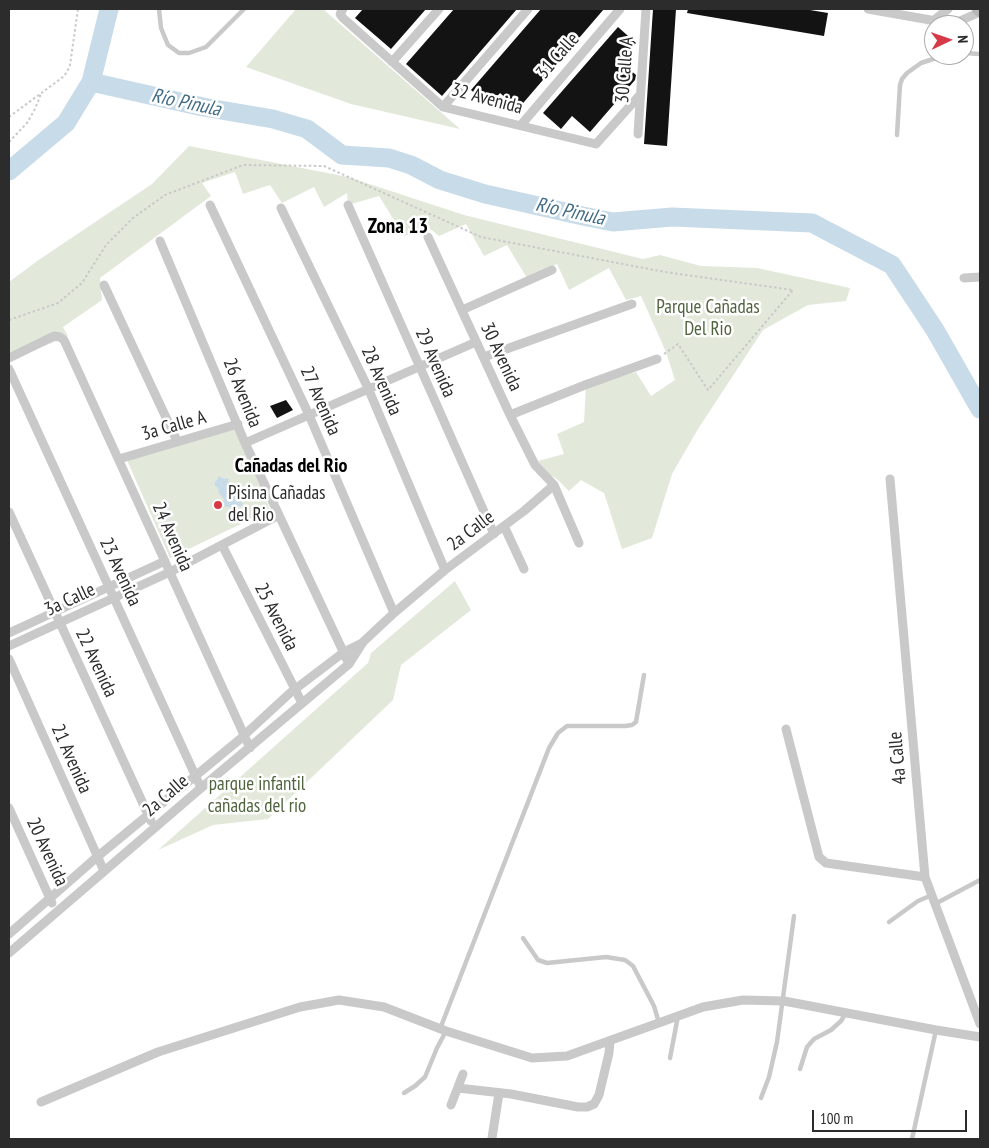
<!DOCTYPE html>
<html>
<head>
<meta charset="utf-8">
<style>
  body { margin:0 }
  #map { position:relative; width:989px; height:1148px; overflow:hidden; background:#fff; font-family:"PT Sans Narrow",sans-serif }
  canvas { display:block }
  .frame { position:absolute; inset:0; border:10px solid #2c2c2c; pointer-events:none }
  .north { position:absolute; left:924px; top:15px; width:50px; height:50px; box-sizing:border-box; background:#fff; border:1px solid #ababab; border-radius:50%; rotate:87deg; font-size:14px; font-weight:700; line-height:20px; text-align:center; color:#2c2c2c }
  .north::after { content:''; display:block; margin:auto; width:18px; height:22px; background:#d73a46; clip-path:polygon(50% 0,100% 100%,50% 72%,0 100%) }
  .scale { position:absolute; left:812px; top:1110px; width:155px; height:22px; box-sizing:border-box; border:2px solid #2c2c2c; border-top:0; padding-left:6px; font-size:15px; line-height:18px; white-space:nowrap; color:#2c2c2c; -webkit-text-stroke:4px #fff; paint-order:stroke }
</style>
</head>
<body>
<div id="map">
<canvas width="989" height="1148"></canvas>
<div class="frame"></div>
<div class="north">N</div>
<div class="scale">100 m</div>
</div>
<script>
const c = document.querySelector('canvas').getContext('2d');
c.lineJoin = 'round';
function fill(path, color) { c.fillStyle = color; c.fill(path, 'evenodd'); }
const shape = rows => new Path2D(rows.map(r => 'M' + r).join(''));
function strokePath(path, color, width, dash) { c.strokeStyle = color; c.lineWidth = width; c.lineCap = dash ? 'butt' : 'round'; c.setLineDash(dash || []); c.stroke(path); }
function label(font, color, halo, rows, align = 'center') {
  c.font = font + ' "PT Sans Narrow",sans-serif'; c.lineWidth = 5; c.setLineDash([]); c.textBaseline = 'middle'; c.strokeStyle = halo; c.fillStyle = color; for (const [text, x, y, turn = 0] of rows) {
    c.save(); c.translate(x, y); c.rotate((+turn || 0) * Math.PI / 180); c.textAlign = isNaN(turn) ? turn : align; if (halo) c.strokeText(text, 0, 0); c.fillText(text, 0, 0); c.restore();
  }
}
fill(shape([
  [296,9,323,9,460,129,351,104,246,67],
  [189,146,348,177,464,215,643,259,660,255,701,266,757,268,850,288,846,301,808,305,763,330,698,429,672,474,652,538,622,549,604,493,581,480,569,491,557,479,543,471,538,461,564,454,557,434,584,422,586,386,636,372,651,396,675,380,666,352,641,296,626,300,609,268,569,290,557,264,527,278,507,245,484,256,466,224,439,236,429,228,404,236,379,196,348,205,347,193,324,207,314,187,282,203,270,185,243,194,235,172,202,183,211,196,100,278,102,300,63,327,68,336,9,361,9,282,40,259,152,184],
  [238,425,270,510,170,558,127,460],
  [455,581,471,610,401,665,393,700,268,819,213,825,158,850,368,663,371,653]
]), '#e2e9da');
fill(shape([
  [219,476,224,479,229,478,228,481,237,496,240,498,243,506,238,506,237,509,234,508,233,510,229,507,225,507,223,498,219,493,218,488,214,484]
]), '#c8dbe8');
strokePath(shape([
  [91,82,203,107,273,119,307,129,342,155,389,158,411,165,440,180,485,194,583,216,613,222,672,217,812,223,892,265,935,330,980,409],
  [9,171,66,123,91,82,109,9]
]), '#c8dbe8', 19);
fill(shape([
  [363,9,426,9,391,49,355,18],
  [454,9,517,9,442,96,406,64],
  [541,9,604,9,518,109,500,93,489,106,471,90],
  [653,9,676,9,667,146,644,144],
  [688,9,804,9,828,13,824,36,687,13],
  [618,27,636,43,620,61,636,75,635,80,590,132,572,116,561,129,543,113],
  [286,400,293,410,277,418,270,406]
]), '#131313');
strokePath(shape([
  [9,117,63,77,67,72,70,65,78,9],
  [9,142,27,123,35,109,41,94],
  [9,320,58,303,82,283,106,245,133,218,165,195,243,165,324,166,481,237,665,272,793,290,708,390,678,344,664,354]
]), '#c9c9c9', 2, [2.5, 2.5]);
strokePath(shape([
  [159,9,161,28,168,45,179,53,189,53,206,47,244,9],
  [964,53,980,54],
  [897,135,900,85,902,79,907,73,921,63,945,55],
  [935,904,980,880],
  [889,922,918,901,932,895],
  [523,938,538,960,547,963,606,957,625,960,633,966,654,1006,659,1023],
  [440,1029,549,748,558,733,567,726,625,726,632,725,636,722,644,675],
  [670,1058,678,1016],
  [800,1069,807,1047,814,1039,831,1030,841,1021,846,1013],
  [404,1093,415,1086,425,1077,437,1048,446,1031],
  [761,1098,769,1077,777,1042,794,916],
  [912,1139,936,1030]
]), '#c9c9c9', 4.5);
strokePath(shape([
  [343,9,340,14,343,18,443,107,596,144,639,96],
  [868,9,953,24,980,12],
  [933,21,948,9],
  [392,62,439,9],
  [443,107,528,9],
  [521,125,620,9],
  [638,134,646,9],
  [210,205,309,415,394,613],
  [348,205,494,534],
  [281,208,368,388,445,570],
  [428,237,510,415,535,465,554,485,579,543],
  [160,241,245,443,349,664],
  [964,278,980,277],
  [104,285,177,441],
  [462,310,552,270],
  [484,357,632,304],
  [9,358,54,336,60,337,64,340,250,748],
  [9,369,201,788],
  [510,415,585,385,657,359],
  [245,443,476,342],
  [119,459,238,424],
  [890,479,925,877,980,1024],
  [9,512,151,821],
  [504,526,524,569],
  [222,545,302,703],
  [9,633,165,561],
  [9,646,170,572,279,515],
  [9,659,104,871],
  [786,729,819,857,826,863,925,877],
  [9,808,52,903],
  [9,934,97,857,239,740,290,693,344,652,362,643],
  [9,953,201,788,349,664,363,642,394,613,445,570,524,511,554,485],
  [458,1088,511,1094,578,1107,587,1107,594,1104,599,1095,609,1053,610,1041],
  [41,1102,158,1052,300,1007,339,1000,384,1007,446,1031,532,1058,567,1056,703,1007,743,1000,784,1001,936,1030,980,1037],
  [451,1105,463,1074],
  [492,1138,499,1093]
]), '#c9c9c9', 9);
strokePath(shape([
  [979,9,980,10]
]), '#b6b6b6', 14);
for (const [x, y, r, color] of [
  [218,505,5,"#d73a46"]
]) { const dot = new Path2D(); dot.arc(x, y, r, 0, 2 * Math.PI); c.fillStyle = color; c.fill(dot); strokePath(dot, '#fff', 2); }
label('19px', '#2c2c2c', '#fff', [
  ["31 Calle",558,56,-49],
  ["30 Calle A",625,70,-86],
  ["32 Avenida",487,99,15],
  ["30 Avenida",501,357,65],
  ["29 Avenida",435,363,66],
  ["28 Avenida",381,381,66],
  ["26 Avenida",242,393,68],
  ["27 Avenida",320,401,66],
  ["3a Calle A",174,426,-16],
  ["2a Calle",471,531,-37],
  ["24 Avenida",172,537,66],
  ["23 Avenida",120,572,65],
  ["3a Calle",70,600,-25],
  ["25 Avenida",276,617,63],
  ["22 Avenida",96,663,65],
  ["4a Calle",898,758,-95],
  ["21 Avenida",71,759,66],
  ["2a Calle",166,796,-41],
  ["20 Avenida",47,852,65]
]);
label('19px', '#4f643d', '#fff', [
  ["Parque Cañadas",708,308],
  ["Del Rio",708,330],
  ["parque infantil",257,785],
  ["cañadas del rio",257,807]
]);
label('19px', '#2c2c2c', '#fff', [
  ["Pisina Cañadas",228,494],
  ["del Rio",228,516]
], 'left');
label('italic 20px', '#416c87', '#fff', [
  ["Río Pinula",186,103,12],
  ["Río Pinula",570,212,12]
]);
label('bold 20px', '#000', '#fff', [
  ["Cañadas del Rio",291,466]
]);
label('bold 21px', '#000', '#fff', [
  ["Zona 13",398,227]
]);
</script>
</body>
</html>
